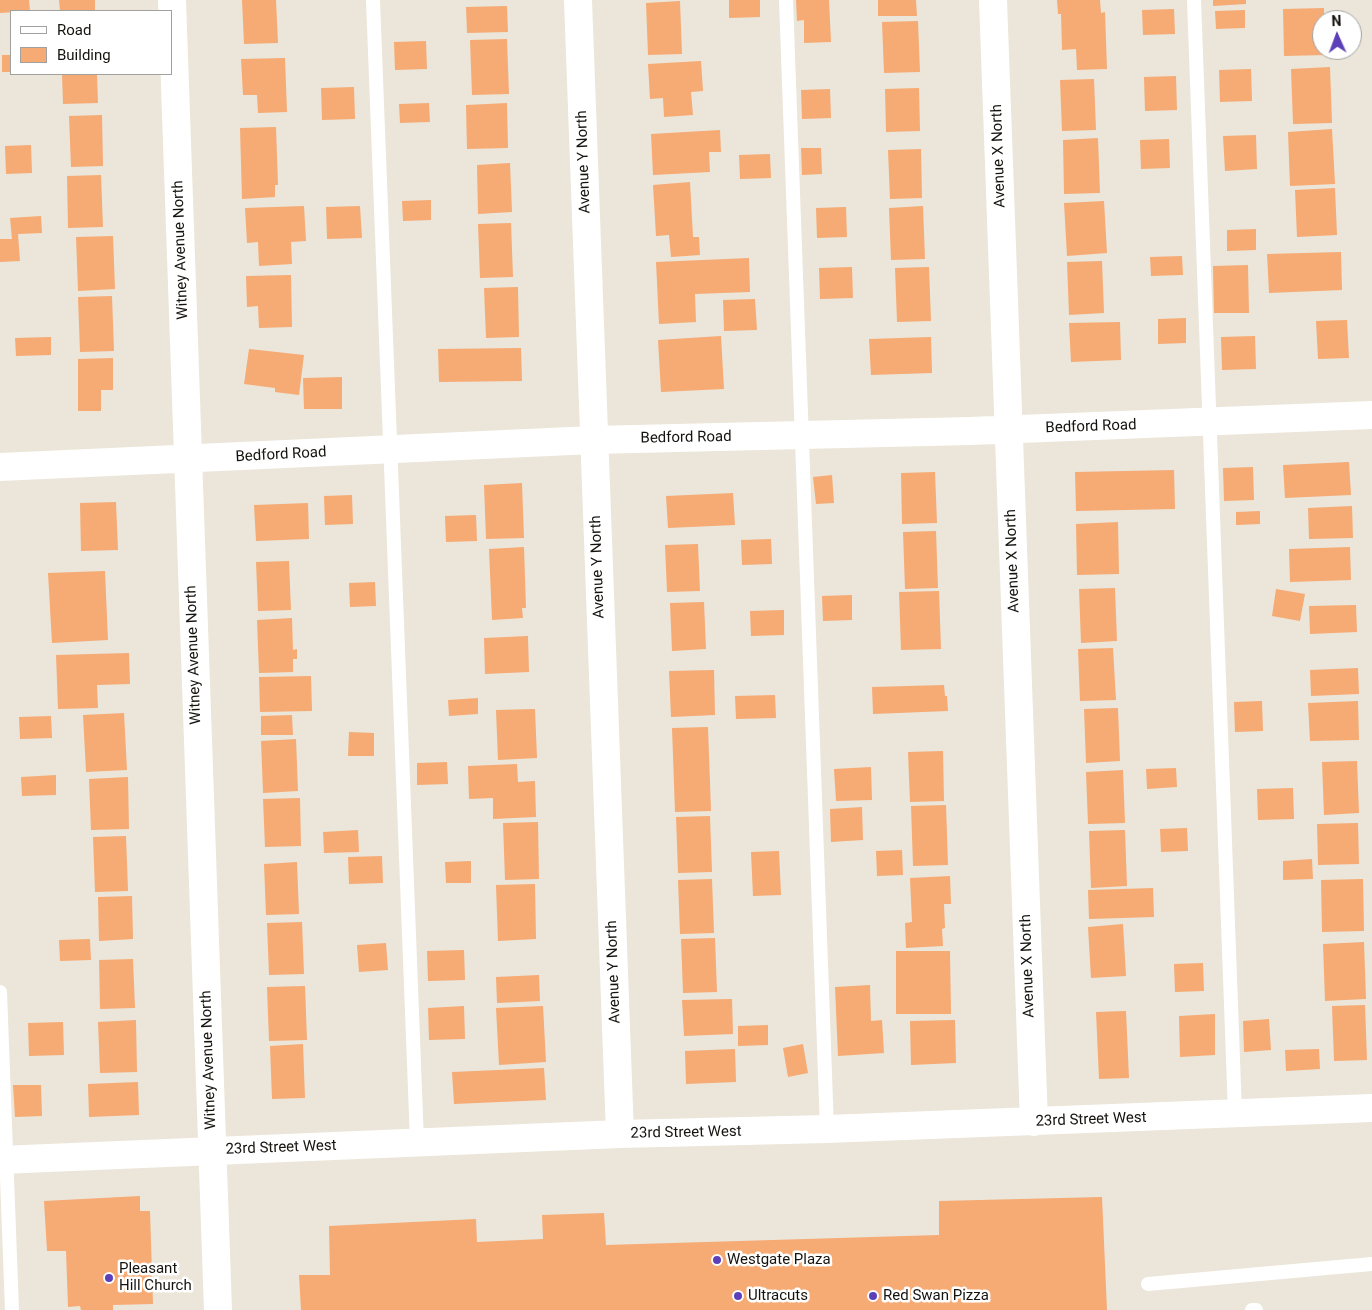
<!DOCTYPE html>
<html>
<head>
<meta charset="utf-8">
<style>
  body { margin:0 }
  #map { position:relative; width:1372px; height:1310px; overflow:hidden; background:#ebe6d9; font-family:Roboto,sans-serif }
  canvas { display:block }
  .legend { position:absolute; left:10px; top:10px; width:162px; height:65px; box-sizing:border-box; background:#fff; border:1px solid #a1a19f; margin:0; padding:6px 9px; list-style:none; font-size:15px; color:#15130f }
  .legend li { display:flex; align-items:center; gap:10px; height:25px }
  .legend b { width:25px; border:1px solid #a1a19f }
  .north { position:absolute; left:1312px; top:10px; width:50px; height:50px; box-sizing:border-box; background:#fff; border:1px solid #a1a19f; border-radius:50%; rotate:358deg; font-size:14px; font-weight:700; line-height:20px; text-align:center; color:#15130f }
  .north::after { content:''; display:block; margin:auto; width:18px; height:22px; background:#5c40b9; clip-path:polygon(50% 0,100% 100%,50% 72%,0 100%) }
</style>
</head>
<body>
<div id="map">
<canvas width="1372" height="1310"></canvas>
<ul class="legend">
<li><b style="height:6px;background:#fff"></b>Road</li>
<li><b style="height:14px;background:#f6aa74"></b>Building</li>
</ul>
<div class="north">N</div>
</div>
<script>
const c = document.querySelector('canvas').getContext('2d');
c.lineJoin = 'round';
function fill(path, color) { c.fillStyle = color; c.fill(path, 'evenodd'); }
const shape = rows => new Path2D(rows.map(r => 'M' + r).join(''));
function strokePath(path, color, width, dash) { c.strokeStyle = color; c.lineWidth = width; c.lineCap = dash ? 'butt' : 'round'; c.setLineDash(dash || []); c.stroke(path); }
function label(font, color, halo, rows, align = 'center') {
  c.font = font + ' Roboto,sans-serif'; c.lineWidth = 5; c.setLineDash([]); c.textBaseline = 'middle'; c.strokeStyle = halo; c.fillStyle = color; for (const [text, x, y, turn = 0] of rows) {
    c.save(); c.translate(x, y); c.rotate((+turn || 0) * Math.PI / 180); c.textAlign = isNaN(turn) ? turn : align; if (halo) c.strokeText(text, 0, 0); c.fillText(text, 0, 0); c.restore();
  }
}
fill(shape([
  [0,0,29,0,30,11,0,13],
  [59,0,95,0,95,11,60,11],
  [242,0,276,0,278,43,244,44],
  [729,0,760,0,760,17,729,18],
  [796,0,829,0,831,42,804,43,804,20,797,21],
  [878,0,916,0,917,16,878,16],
  [1057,0,1100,0,1101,13,1105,12,1107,69,1077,70,1076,49,1062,50,1061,14,1058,14],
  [1213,0,1246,0,1246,4,1213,6],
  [680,1,682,54,648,55,646,3],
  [507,6,508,32,467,33,466,7],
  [1324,8,1324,20,1322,20,1322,50,1325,50,1326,55,1284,56,1283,9],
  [1174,9,1175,34,1143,35,1142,10],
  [1245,10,1245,28,1216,29,1215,11],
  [918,21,920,72,884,73,882,22],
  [507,39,509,94,472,95,470,40],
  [426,41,427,69,395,70,394,42],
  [2,55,11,55,11,72,2,72],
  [285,58,287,112,258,113,257,95,243,95,241,59],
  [701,61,703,91,691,92,693,115,664,117,663,98,650,99,648,64],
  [1330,67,1332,123,1293,124,1291,69],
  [1251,69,1252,101,1220,102,1219,70],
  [62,74,97,74,98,103,63,104],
  [1176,76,1177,110,1145,111,1144,77],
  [1094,79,1096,130,1062,131,1060,80],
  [354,87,355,119,322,120,321,88],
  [919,88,920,131,886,132,885,89],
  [830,89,831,118,802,119,801,90],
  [429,103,430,122,400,123,399,104],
  [507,103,508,148,467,149,466,105],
  [102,115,103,166,71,167,69,116],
  [276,127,278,185,275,185,275,197,242,199,240,128],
  [1332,129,1335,184,1290,186,1288,132],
  [720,130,721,152,709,152,710,172,653,175,651,134],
  [1256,135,1257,169,1225,171,1223,136],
  [1098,138,1100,193,1064,194,1063,140],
  [1169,139,1170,168,1141,169,1140,140],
  [31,145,32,173,6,174,5,146],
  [801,148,821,148,822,174,802,175],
  [921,149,922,198,890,199,888,150],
  [770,154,771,178,740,179,739,155],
  [510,163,512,212,478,214,477,165],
  [101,175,103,227,68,228,67,176],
  [690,182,693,237,699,237,700,255,671,257,669,235,656,236,653,185],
  [1335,188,1337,235,1297,237,1295,190],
  [431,200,431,220,403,221,402,201],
  [1104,201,1107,253,1067,256,1064,203],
  [304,206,306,241,291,242,292,264,259,266,258,242,247,243,245,208],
  [360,206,362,238,327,239,326,207],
  [923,206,925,259,891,260,889,208],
  [846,207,847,237,817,238,816,208],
  [41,216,42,233,18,234,20,261,0,262,0,239,12,239,10,218],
  [511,223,513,277,480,278,478,224],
  [1256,229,1256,250,1227,251,1227,230],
  [113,236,115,289,78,291,76,237],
  [1341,252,1342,290,1269,293,1267,254],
  [1182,256,1183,275,1151,276,1150,257],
  [749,258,750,292,695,294,696,322,659,324,656,262],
  [1102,261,1104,313,1069,315,1067,262],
  [1248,265,1249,313,1214,313,1213,266],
  [852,267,853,298,820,299,819,268],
  [929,267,931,321,897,322,895,268],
  [291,275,292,327,259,328,258,306,247,307,246,276],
  [518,287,519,337,486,338,484,288],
  [112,296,114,351,80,352,78,297],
  [755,299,757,330,724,331,723,300],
  [1186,318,1186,343,1158,344,1158,319],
  [1347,320,1349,358,1318,359,1316,321],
  [1120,322,1121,360,1071,362,1069,323],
  [721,336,724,389,661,392,658,340],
  [1255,336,1256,369,1222,370,1221,337],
  [51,337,51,355,16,356,15,338],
  [931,337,932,373,871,375,869,339],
  [521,348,522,381,439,382,438,349],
  [249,349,304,355,299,395,275,392,275,388,244,384],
  [113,358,113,390,101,390,101,411,78,411,78,359],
  [342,377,342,409,304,409,303,378],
  [1349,462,1351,495,1285,498,1283,465],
  [1253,467,1254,500,1224,501,1223,468],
  [1174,470,1175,509,1076,511,1075,472],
  [935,472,937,523,902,524,901,473],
  [832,475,834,503,816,504,813,477],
  [522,483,524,538,486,539,484,485],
  [733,493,735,525,668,528,666,496],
  [352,495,353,524,325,525,324,496],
  [116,502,118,550,81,551,80,503],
  [308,503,309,539,256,541,254,505],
  [1352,506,1353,538,1309,539,1308,508],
  [1260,511,1260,524,1236,525,1236,512],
  [476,515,477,541,446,542,445,516],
  [1118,522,1119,574,1077,575,1076,524],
  [936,531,938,588,905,589,903,532],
  [771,539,772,564,742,565,741,540],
  [698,544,700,591,667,592,665,545],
  [524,547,526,608,522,608,523,618,492,620,489,549],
  [1350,547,1351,580,1290,582,1289,549],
  [289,561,291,610,258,611,256,562],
  [105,571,108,640,52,643,48,573],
  [375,582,376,606,350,607,349,583],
  [1115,588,1117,641,1081,643,1079,589],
  [1276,589,1305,594,1300,621,1272,616],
  [939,591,941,649,901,650,899,592],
  [852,595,852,620,823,621,822,596],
  [704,602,706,649,672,651,670,603],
  [1356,605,1357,632,1310,634,1309,606],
  [784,610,784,635,751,636,750,611],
  [292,618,293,650,297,649,297,659,293,659,293,672,259,673,257,620],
  [528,636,529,672,485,674,484,638],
  [1113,648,1116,700,1080,701,1078,649],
  [129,653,130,684,97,685,98,708,58,709,56,655],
  [1358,668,1359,694,1311,696,1310,670],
  [714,670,715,715,671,717,669,671],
  [311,676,312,711,260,712,259,677],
  [944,685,945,696,947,696,948,711,873,714,872,687],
  [775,695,776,718,736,719,735,696],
  [478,698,478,714,449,716,448,700],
  [1262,701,1263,731,1235,732,1234,702],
  [1358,701,1359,740,1310,741,1308,703],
  [1118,708,1120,761,1086,763,1084,709],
  [535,709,537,758,498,760,496,710],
  [124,713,127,770,86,772,83,715],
  [292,715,293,735,261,735,261,716],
  [51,716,52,738,20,739,19,717],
  [708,727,711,811,675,812,672,728],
  [349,732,374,733,374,756,348,756],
  [296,739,298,791,263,793,261,741],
  [943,751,944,801,910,802,908,752],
  [1357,761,1359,813,1324,815,1322,762],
  [447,762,448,784,417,785,417,763],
  [517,764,518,782,535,781,536,817,493,819,493,798,469,799,468,766],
  [871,767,872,800,836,801,834,769],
  [1176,768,1177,787,1147,789,1146,769],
  [1123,770,1125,823,1088,824,1086,772],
  [56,775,56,795,22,796,21,777],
  [128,777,129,829,91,830,89,779],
  [1293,788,1294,819,1258,820,1257,789],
  [300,798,301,846,265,847,263,799],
  [946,805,948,865,913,866,911,806],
  [862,807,863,840,831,842,830,809],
  [710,816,712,872,678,873,676,817],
  [538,822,539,879,505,880,503,823],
  [1358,823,1359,864,1318,865,1317,824],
  [1187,828,1188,851,1161,852,1160,829],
  [358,830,359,852,324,853,323,832],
  [1125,830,1127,886,1091,888,1089,831],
  [126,836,128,891,95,892,93,837],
  [902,850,903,875,877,876,876,851],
  [779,851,781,895,753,896,751,852],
  [382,856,383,883,349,884,348,857],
  [1312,859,1313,879,1283,880,1283,861],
  [471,861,471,883,446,883,445,862],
  [297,862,299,914,266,915,264,864],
  [950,876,951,904,944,904,945,928,942,929,943,946,906,948,905,923,912,922,910,878],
  [712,879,714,933,680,934,678,880],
  [1363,879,1364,931,1322,932,1321,880],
  [535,884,536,939,498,941,496,885],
  [1153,888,1154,917,1089,919,1088,890],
  [132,896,133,939,99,941,98,897],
  [302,922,304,974,269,975,267,923],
  [1123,924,1126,976,1091,978,1088,927],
  [715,938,717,992,683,993,681,939],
  [90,939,91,960,60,961,59,940],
  [1364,942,1366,999,1325,1001,1323,944],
  [386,943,388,970,359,972,357,945],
  [464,950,465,980,428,981,427,951],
  [896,951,950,951,951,1014,896,1014],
  [133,959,135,1008,100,1009,99,960],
  [1203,963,1204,991,1175,992,1174,964],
  [539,975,540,1001,497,1003,496,977],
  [870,985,871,1021,882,1020,884,1053,838,1056,835,987],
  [305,986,307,1040,269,1041,267,987],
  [732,999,733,1034,684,1036,682,1000],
  [1365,1005,1367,1060,1334,1061,1332,1006],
  [464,1006,465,1039,429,1040,428,1008],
  [543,1006,546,1062,499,1065,496,1008],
  [1126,1011,1129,1078,1099,1079,1096,1012],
  [1215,1014,1215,1055,1180,1057,1179,1016],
  [1269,1019,1271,1050,1244,1052,1243,1021],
  [136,1020,137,1072,100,1073,98,1022],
  [955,1020,956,1063,911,1065,910,1021],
  [63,1022,64,1055,29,1056,28,1023],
  [768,1025,768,1045,738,1046,738,1026],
  [303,1044,305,1098,272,1099,270,1046],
  [803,1044,808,1073,788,1077,783,1048],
  [735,1049,736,1082,686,1084,685,1051],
  [1319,1049,1320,1069,1286,1071,1285,1050],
  [544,1068,546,1100,454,1104,452,1072],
  [138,1082,139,1115,89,1117,88,1084],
  [13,1085,41,1085,42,1116,15,1117],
  [140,1196,140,1211,150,1211,153,1304,113,1305,113,1310,81,1310,80,1306,68,1307,66,1251,47,1251,44,1201],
  [1102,1197,1107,1310,301,1310,299,1275,330,1275,329,1226,476,1219,477,1242,543,1239,542,1215,604,1213,606,1245,939,1235,939,1201]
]), '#f6aa74');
strokePath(shape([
  [373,0,417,1142],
  [786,0,827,1129],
  [1194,0,1235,1113],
  [0,992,12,1310],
  [1148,1284,1372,1264],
  [1252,1310,1256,1310]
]), '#fff', 14);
strokePath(shape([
  [172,0,218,1310],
  [578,0,620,1134],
  [993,0,1034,1122],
  [0,467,593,440,970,431,1372,415],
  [0,1160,620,1134,827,1129,1372,1108]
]), '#fff', 28);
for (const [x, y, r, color] of [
  [717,1260,5,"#5c40b9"],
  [109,1278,5,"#5c40b9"],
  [738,1296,5,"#5c40b9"],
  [873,1296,5,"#5c40b9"]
]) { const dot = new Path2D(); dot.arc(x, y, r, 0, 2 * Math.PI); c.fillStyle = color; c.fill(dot); strokePath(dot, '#fff', 2); }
label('15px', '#15130f', '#fff', [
  ["Avenue X North",999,156,-92],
  ["Avenue Y North",584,162,-92],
  ["Witney Avenue North",181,250,-92],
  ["Bedford Road",1091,427,-2],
  ["Bedford Road",686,438,-1],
  ["Bedford Road",281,455,-3],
  ["Avenue X North",1013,561,-92],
  ["Avenue Y North",598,567,-92],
  ["Witney Avenue North",194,655,-92],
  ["Avenue X North",1028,966,-92],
  ["Avenue Y North",614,972,-92],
  ["Witney Avenue North",209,1060,-92],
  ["23rd Street West",1091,1120,-2],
  ["23rd Street West",686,1133,-1],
  ["23rd Street West",281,1148,-2]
]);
label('15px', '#15130f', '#fff', [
  ["Westgate Plaza",727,1260],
  ["Pleasant",119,1269],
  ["Hill Church",119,1286],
  ["Ultracuts",748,1296],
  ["Red Swan Pizza",883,1296]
], 'left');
</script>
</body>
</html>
